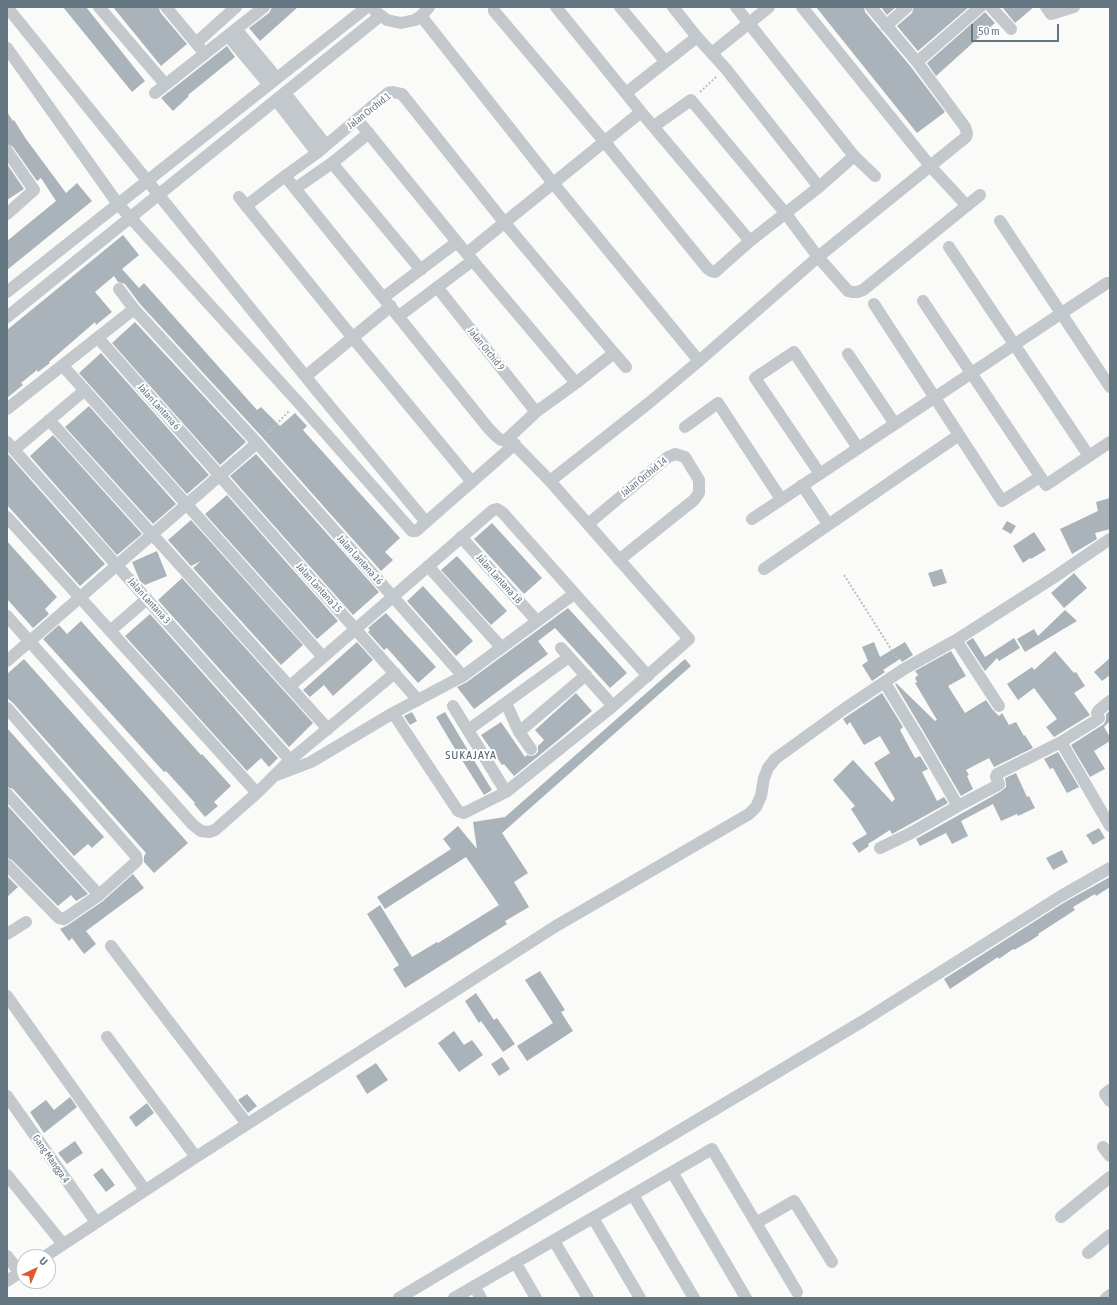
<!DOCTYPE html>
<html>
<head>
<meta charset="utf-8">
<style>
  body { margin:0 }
  #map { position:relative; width:1117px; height:1305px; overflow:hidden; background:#fafaf8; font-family:"Asap Condensed",sans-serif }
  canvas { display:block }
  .frame { position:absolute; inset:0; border:8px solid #657683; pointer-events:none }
  .north { position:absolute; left:16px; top:1249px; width:40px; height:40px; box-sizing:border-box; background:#fff; border:1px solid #c1c8cd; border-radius:50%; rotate:44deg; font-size:11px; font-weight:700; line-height:16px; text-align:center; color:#657683 }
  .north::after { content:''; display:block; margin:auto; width:14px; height:18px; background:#e4572e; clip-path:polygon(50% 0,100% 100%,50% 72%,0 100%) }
  .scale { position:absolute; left:971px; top:24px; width:88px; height:18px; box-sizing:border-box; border:2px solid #657683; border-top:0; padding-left:5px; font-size:12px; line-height:14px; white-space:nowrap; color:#657683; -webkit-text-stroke:3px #fff; paint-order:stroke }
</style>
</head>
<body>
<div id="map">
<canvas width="1117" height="1305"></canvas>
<div class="frame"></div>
<div class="north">U</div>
<div class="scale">50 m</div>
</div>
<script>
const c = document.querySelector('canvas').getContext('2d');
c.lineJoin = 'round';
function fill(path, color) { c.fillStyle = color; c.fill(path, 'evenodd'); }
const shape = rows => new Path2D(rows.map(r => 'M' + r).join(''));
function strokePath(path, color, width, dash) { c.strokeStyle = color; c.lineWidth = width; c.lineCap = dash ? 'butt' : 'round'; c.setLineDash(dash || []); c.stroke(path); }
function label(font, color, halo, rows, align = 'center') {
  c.font = font + ' "Asap Condensed",sans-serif'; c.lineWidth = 4; c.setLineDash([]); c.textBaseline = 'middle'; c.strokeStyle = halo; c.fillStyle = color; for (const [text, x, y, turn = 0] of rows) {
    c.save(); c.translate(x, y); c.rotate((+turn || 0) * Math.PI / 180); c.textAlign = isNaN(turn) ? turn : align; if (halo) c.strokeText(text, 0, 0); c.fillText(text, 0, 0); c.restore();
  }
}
fill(shape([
  [63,7,86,7,145,81,132,92],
  [113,7,159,7,160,12,187,44,161,66],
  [272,7,298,7,260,41,249,28,269,13],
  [816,7,864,7,865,12,911,67,945,112,917,133],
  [881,7,896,7,887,15],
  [914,7,969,7,918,51,897,26,912,13],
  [1002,7,1034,7,1015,23],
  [985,12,995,23,936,76,927,63],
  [227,46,235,57,188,95,189,96,173,111,161,98],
  [7,112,13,121,14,120,26,139,66,193,77,183,92,201,7,270,7,241,56,201,41,178,37,181,13,147,7,144],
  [7,164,24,189,7,200],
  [123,235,139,255,122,269,139,288,144,283,257,410,261,407,280,426,295,413,307,426,303,430,400,538,385,552,393,560,381,571,263,438,140,304,125,284,118,282,114,276,95,292,112,312,96,325,95,322,49,362,50,363,38,372,37,370,21,383,23,385,7,398,7,330],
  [135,322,246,442,220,465,112,343],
  [101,353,209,475,187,494,79,373],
  [89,406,176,504,153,524,65,427],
  [53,435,142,534,117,555,30,456],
  [7,453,105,564,80,586,7,505],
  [256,454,379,592,353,615,230,476],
  [227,495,338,621,317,639,205,514],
  [1110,498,1110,529,1095,533,1097,539,1072,554,1060,529,1098,511,1096,502],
  [191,520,303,645,281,665,193,568,201,561,191,566,168,540],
  [1007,521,1016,526,1011,534,1002,529],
  [492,523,542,578,524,594,474,539],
  [1034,532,1046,550,1031,559,1030,558,1023,563,1013,546],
  [7,541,57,597,45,609,49,614,33,628,7,599],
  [157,551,167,576,145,585,140,581,132,562],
  [457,556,507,611,491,625,441,570],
  [942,569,947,583,933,587,928,573],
  [1074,573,1087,588,1064,608,1051,593],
  [182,578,313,723,289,747,158,600],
  [423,586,473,641,456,656,407,601],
  [568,608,627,673,610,688,555,628,538,641,548,654,474,709,457,687,467,682],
  [1065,610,1077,621,1025,652,1017,639,1034,629,1038,636],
  [386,613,436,667,418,683,387,648,384,650,368,632,370,630,368,628],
  [150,614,278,758,269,767,261,758,247,771,125,636],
  [81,621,201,755,202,754,231,786,214,802,218,806,205,817,194,804,195,803,166,771,164,772,43,639,59,625,67,634],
  [973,638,985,657,1014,638,1020,648,999,661,997,658,985,671,966,642],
  [357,642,373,660,333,696,324,685,310,697,303,690],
  [874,642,880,657,905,642,913,655,902,662,900,659,883,670,885,672,872,681,862,665,868,661,862,647],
  [951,651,966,676,948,686,965,713,986,700,993,710,999,716,1002,713,1009,725,1016,722,1024,736,1025,735,1033,748,994,767,989,758,966,770,969,775,967,776,973,789,961,796,922,729,895,684,896,683,935,721,937,720,915,683,917,682,915,678,918,675,915,671],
  [1055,651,1074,673,1076,672,1085,686,1074,693,1090,715,1054,737,1046,727,1057,719,1034,688,1018,700,1007,684,1032,667,1034,670],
  [1110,658,1110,675,1102,681,1094,672],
  [24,659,188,843,154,873,144,862,144,856,146,853,13,703,7,698,7,674],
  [685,659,691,666,502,833,528,873,514,882,529,907,505,921,507,924,405,988,393,969,399,965,367,914,380,905,412,957,437,942,438,943,499,905,466,857,385,909,377,897,451,849,443,839,458,826,477,849,473,822,505,817],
  [576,693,592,711,563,736,514,776,504,764,502,765,481,735,501,722,525,757,527,755,531,756,535,755,538,752,538,746,544,740,535,730],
  [882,693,903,727,900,730,915,758,920,756,928,769,922,772,937,801,944,797,948,803,892,834,890,830,868,844,869,846,859,853,852,843,867,834,851,809,855,806,833,780,853,760,892,802,895,799,874,763,890,753,880,736,864,745,850,722,847,725,843,719],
  [1110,711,1110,721,1104,727,1110,737,1110,741,1094,751,1105,769,1090,777,1071,745,1104,724,1106,720,1106,714],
  [412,712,417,721,410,725,404,716],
  [445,712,484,777,492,790,484,795,455,749,436,717],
  [7,728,104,837,92,848,88,844,74,856,13,789,7,787],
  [1058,752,1079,787,1067,793,1053,768,1050,769,1044,759],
  [1016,773,1027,797,1029,796,1035,808,1018,816,1017,814,1001,821,993,804,961,821,968,836,952,844,946,833,920,846,916,839,1000,792,1006,787,1006,784,1005,778],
  [7,805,88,894,76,901,71,895,58,906,12,860,7,858],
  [1099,828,1105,838,1093,845,1086,835],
  [1062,850,1068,862,1053,870,1046,858],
  [133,874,144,888,86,931,96,944,84,954,72,938,69,941,60,929,68,925,103,901],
  [7,876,18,887,7,897],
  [1110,877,1110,887,1096,896,1095,894,1073,907,1075,910,1038,934,1039,935,1030,941,1014,950,1013,949,999,959,998,957,950,989,944,979,1065,902],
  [540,971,565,1010,561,1012,573,1031,527,1061,517,1046,553,1023,525,980],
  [476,993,494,1020,497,1018,515,1044,503,1052,481,1021,479,1023,465,1001],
  [454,1031,464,1045,472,1040,483,1055,459,1072,438,1043],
  [502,1057,510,1069,499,1076,491,1064],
  [376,1063,388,1080,367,1094,356,1076],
  [247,1094,257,1106,248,1113,238,1100],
  [70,1097,77,1107,44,1133,30,1112,46,1100,54,1110],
  [147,1103,154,1113,136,1127,129,1117],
  [75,1141,83,1153,67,1164,58,1153],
  [102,1168,115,1185,106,1192,93,1175]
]), '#aab3b9');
strokePath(shape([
  [700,92,717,76],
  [265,436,290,410],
  [844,575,898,660]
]), '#bbbfc2', 2, [2, 2]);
strokePath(shape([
  [7,7,318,392,426,522],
  [99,7,165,84],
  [166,7,205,54],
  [494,7,494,11,604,141,707,268,711,271,715,272,750,241,819,187,854,156,736,7],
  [556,7,641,112,750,241],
  [620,7,665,61],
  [673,7,697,37,726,69,819,187],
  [802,7,931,167,967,206],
  [991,7,1011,29],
  [1046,7,1051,14,1074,7],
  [375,11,387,20,401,23,415,20,421,16,429,7],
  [421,16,553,183,699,361],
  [886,26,907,7],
  [236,29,277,78],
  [228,36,269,85],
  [196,43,236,7],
  [7,48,118,204,298,402,412,531,416,531,515,444],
  [712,53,769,7],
  [917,62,980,7],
  [155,93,264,7],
  [285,93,326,145],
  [626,93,697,37],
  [276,100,317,153],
  [357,119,457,242,576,383],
  [654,126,691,100,786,214,818,257,848,291,852,292,857,292,863,290,980,195],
  [7,151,34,190,7,214],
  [854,156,875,176],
  [332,163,421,270],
  [296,188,332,163,369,133],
  [239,197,353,338,472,482],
  [246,206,285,176,317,153,388,93,393,92,402,94,504,222,614,353,576,383,536,412,505,441,501,440,497,437,489,429,285,176],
  [1000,221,1110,387],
  [949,247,1089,456],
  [467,253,641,112],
  [437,287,536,412],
  [119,289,134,309],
  [7,292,367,7],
  [384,297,457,242],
  [923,301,1046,485,1110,442],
  [874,304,1002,501,1040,477],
  [399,316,472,261],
  [7,317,380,16],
  [98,338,418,700],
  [614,353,626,367],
  [848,354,895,424],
  [63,366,323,657],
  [306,376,391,306],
  [7,409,134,309,257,443,463,676],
  [49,420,328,729],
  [685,427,718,403,781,499],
  [7,442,290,760],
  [14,450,85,390],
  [820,474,755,378,794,352,858,448],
  [550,481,650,402,699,361,818,257,966,137,967,133,965,127,917,62,871,7],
  [802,485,828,524],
  [7,517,257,793],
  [752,519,1107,283],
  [588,524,668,457,675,454,685,457,699,480,699,493,694,500,619,560],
  [461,537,537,621],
  [428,566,501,647],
  [764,569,959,435],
  [7,616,193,825,201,831,209,832,215,830,257,793,290,760,395,673],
  [110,631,147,599],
  [956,640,999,706],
  [561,648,613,706],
  [7,661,257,443],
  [885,683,921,742,958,806],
  [290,686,493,510,497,509,503,513,648,676],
  [506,703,519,732,531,749],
  [453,706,506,792],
  [7,708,136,856,137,860,136,862,99,895,64,919,59,918,7,865],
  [393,713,458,811,464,813,506,792,613,706,689,639,550,481,509,439],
  [468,730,569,657],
  [519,732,586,675],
  [1061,742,1110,826],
  [277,775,311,762,393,713,463,676,574,594],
  [7,794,99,895],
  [880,848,911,833,958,806,996,786,999,784,996,777,997,774,1061,742,1095,721,1099,718,1097,713,1099,710,1110,701],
  [7,934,26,922],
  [111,946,247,1124],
  [7,996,145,1190],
  [107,1037,196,1157],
  [1110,1090,1105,1094,1110,1101],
  [7,1096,96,1222],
  [1103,1147,1110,1156],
  [672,1172,746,1298],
  [7,1175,63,1244],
  [633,1195,694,1298],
  [1061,1217,1110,1177],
  [593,1218,640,1298],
  [756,1223,794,1201,832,1262],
  [554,1241,588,1298],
  [1088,1253,1110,1235],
  [7,1256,20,1273],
  [44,1257,196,1157,556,926,749,814,756,807,761,796,764,778,768,768,775,759,844,709,904,669,956,640,1053,578,1110,539],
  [515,1262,536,1298],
  [7,1281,24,1270],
  [474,1286,481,1298],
  [399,1298,863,1021,1061,896,1110,868],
  [454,1298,712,1149,797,1292],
  [1106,1298,1110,1295]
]), '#c3c8cc', 12);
label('10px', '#657683', '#fff', [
  ["Jalan Orchid.1",369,111,-38],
  ["Jalan Orchid 9",486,349,51],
  ["Jalan Lantana 6",159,407,48],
  ["Jalan Orchid 14",644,477,-39],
  ["Jalan Lantana 16",360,560,48],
  ["Jalan Lantana 18",499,579,48],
  ["Jalan Lantana 15",319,588,48],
  ["Jalan Lantana 3",149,601,48],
  ["Gang Mangga.4",51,1159,55]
]);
c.letterSpacing = '1px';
label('12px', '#57646e', '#fff', [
  ["SUKAJAYA",471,755]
]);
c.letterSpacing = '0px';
</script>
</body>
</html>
